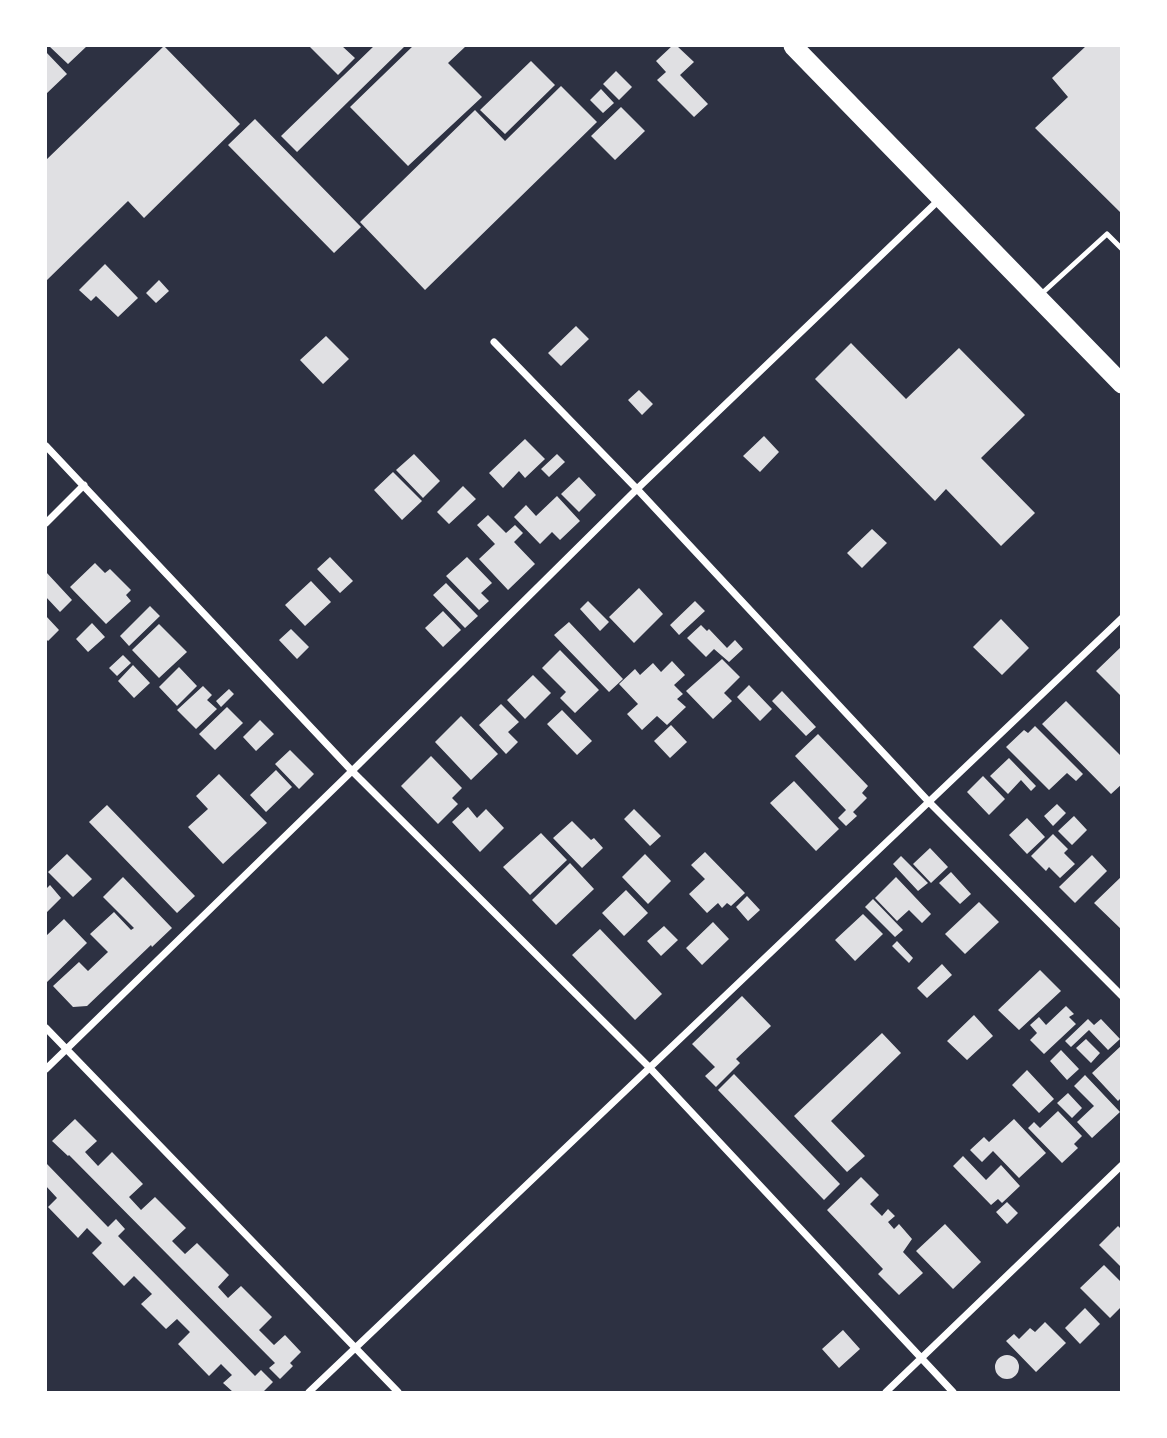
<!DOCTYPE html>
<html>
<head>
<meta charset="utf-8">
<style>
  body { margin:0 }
  #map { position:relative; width:1167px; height:1438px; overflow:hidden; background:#2d3142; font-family:Lato,sans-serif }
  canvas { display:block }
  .frame { position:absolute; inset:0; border:47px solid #fff; pointer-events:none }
</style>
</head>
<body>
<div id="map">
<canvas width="1167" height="1438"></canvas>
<div class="frame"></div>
</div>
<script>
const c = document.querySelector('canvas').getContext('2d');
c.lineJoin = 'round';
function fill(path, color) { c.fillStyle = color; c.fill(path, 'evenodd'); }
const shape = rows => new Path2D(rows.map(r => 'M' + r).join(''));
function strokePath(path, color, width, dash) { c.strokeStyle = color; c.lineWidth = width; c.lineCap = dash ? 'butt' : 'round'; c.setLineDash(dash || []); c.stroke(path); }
fill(shape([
  [49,46,87,46,68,64],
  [164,46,240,124,144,218,128,201,46,281,46,160],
  [309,46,342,46,355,58,338,75],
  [374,46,405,46,297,152,281,136],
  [413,46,466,46,448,63,482,97,408,166,350,107],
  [672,46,677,46,694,62,680,75,708,104,694,117,657,80,666,72,656,61],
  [1086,46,1122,46,1122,214,1035,128,1068,97,1052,78],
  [46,52,67,74,46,94],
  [531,61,555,85,505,134,480,110],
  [616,71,632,87,619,100,603,84],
  [561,86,597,122,425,290,360,222,475,110,505,141],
  [601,89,614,103,603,113,590,100],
  [621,107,645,131,615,160,591,136],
  [255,119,361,227,334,253,228,145],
  [105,264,138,298,118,317,96,296,91,301,79,290],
  [159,280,169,291,156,303,146,293],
  [576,326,589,339,561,366,548,353],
  [326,336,349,359,323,384,300,360],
  [851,343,906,399,959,348,1025,415,981,458,1035,513,1001,546,946,489,935,501,815,379],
  [639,390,653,404,642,415,628,400],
  [764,436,779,452,760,472,743,456],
  [525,439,545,459,525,478,519,471,503,488,489,473],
  [414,454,440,481,423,498,396,470],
  [557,454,565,462,549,477,541,469],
  [393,472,422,501,402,520,374,490],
  [579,477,596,495,579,512,561,494],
  [463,486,476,499,449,524,437,512],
  [557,496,580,521,560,540,552,532,540,544,514,517,526,505,536,516],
  [488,515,506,533,515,525,523,533,514,542,535,564,508,590,479,559,495,544,477,525],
  [872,529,887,543,862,568,847,553],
  [330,557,353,581,340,593,317,569],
  [467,557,492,583,481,593,489,601,479,610,446,576],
  [95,563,105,573,110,569,131,590,126,595,131,601,106,624,70,587],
  [46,572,72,600,60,612,46,597],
  [311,581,331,602,305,626,285,605],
  [446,583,478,616,465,628,433,595],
  [639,588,663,614,634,643,609,617],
  [588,601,609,622,600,631,580,609],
  [695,601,705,611,679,635,670,625],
  [150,606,160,616,129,646,120,636],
  [443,611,461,630,443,647,425,628],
  [46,616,59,630,48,641,46,639],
  [1001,619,1029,648,1002,675,973,647],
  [569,622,623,679,609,692,554,635],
  [92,623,105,637,88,652,76,639],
  [159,624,187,652,159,678,132,650],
  [701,625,707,631,709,629,727,648,735,640,743,649,729,662,714,649,706,657,687,638],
  [291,629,309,647,297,659,279,640],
  [1122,646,1122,697,1096,671],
  [560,650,599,690,575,713,560,698,566,692,542,668],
  [123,655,131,663,117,676,109,668],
  [722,659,740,677,724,693,732,701,713,719,686,691],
  [672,661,685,675,674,685,683,694,677,699,686,707,667,725,657,716,642,730,627,714,638,704,619,684,635,669,640,675,653,663,661,672],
  [133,665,150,683,134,698,118,681],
  [179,667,197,686,177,706,159,687],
  [533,675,551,693,525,719,507,700],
  [749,685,772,709,760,721,737,697],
  [203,686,212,695,207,700,217,709,196,729,177,710],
  [229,689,234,694,221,707,216,701],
  [782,691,816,727,806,736,772,701],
  [1066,701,1122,757,1122,784,1111,794,1042,724],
  [501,704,519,722,508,732,518,742,506,754,479,725],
  [227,707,243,723,215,750,199,734],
  [562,710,592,741,577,755,547,724],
  [461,716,498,754,471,780,435,742],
  [260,720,274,734,256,751,243,737],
  [671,725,687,742,670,758,654,741],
  [1035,726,1083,774,1076,781,1067,773,1049,790,1006,747,1024,730,1028,733],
  [818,734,868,786,862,793,867,798,853,812,857,816,846,826,838,818,846,810,795,756],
  [290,750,314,774,299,789,275,764],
  [431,756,462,788,452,798,458,804,438,824,401,786],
  [1009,758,1036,786,1031,791,1021,780,1008,794,990,776],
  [276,770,292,787,266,812,250,795],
  [219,774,267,823,223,864,188,827,208,809,196,796],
  [983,776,1005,799,989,815,967,792],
  [794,781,839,829,816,851,770,803],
  [1057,804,1066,813,1053,826,1044,816],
  [107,805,195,896,177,913,89,822],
  [468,807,477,818,486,809,504,828,480,852,452,822],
  [634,809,661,836,650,846,624,819],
  [1074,816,1087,830,1072,845,1058,831],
  [1027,818,1045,837,1027,854,1009,835],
  [572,821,591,840,594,838,603,848,582,868,553,838],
  [541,833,567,860,530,895,503,867],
  [1053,834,1068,849,1064,853,1075,864,1060,878,1049,867,1046,871,1031,856],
  [930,848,948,867,931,883,913,864],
  [705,852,745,893,731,906,727,903,722,908,718,903,707,913,689,894,705,879,691,865],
  [67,854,92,879,73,897,48,872],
  [645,854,671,881,648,904,622,877],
  [1092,855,1107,871,1075,903,1059,887],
  [901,856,928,883,918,891,893,864],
  [570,863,594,889,556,925,532,900],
  [951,872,971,894,960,904,939,883],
  [1122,876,1122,930,1094,903],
  [123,877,172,928,152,947,151,945,87,1006,73,1007,53,986,79,962,88,971,108,952,90,934,114,912,131,930,134,928,103,897],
  [896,877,931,914,922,923,909,910,897,921,875,898],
  [50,885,61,898,46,913,46,889],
  [626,890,648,913,624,936,602,913],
  [747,896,760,910,748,921,736,907],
  [873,899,903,930,895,937,865,907],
  [979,902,999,922,965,954,945,934],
  [863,914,883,934,855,961,835,940],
  [64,919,87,943,46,983,46,936],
  [713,922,729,939,702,965,686,948],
  [664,926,678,940,661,956,647,941],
  [600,929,662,994,635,1020,572,955],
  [897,941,913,958,909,963,892,946],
  [942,964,952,975,927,998,917,988],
  [1040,970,1061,991,1019,1030,998,1010],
  [742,996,771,1026,736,1059,740,1063,716,1087,705,1076,715,1067,692,1044],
  [1066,1006,1074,1014,1069,1017,1076,1024,1044,1054,1030,1040,1037,1033,1030,1025,1039,1017,1046,1025],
  [974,1015,993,1036,967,1060,947,1041],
  [1088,1019,1094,1025,1101,1019,1120,1039,1108,1050,1089,1030,1071,1047,1065,1041],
  [882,1033,901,1053,831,1121,865,1156,847,1172,794,1116],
  [1086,1039,1100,1053,1091,1063,1076,1048],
  [1122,1045,1122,1097,1118,1101,1092,1073],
  [1061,1050,1079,1069,1067,1080,1050,1061],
  [1027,1070,1054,1099,1039,1113,1012,1085],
  [734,1074,840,1184,824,1200,718,1090],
  [1085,1075,1120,1112,1092,1138,1077,1122,1094,1106,1074,1086],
  [1068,1093,1082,1108,1072,1118,1057,1103],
  [1058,1111,1082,1136,1074,1144,1078,1148,1062,1163,1028,1128,1034,1122,1040,1128],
  [75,1119,97,1141,85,1152,98,1166,112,1152,143,1184,129,1197,141,1210,155,1197,186,1228,172,1241,185,1254,197,1243,229,1275,218,1287,228,1298,241,1286,272,1317,259,1330,274,1345,285,1335,301,1352,290,1363,293,1366,280,1379,269,1368,275,1363,69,1155,68,1156,52,1141],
  [1014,1119,1046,1153,1019,1178,993,1151,982,1162,970,1150,984,1137,989,1142],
  [963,1156,986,1180,1001,1165,1020,1186,1002,1203,998,1199,991,1205,953,1166],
  [46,1163,108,1227,116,1219,125,1229,118,1236,255,1376,261,1370,273,1382,263,1392,233,1392,223,1383,232,1375,221,1364,209,1376,178,1344,190,1332,177,1319,166,1329,141,1304,152,1294,134,1276,124,1286,92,1253,102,1243,87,1228,78,1238,48,1207,57,1198,46,1186],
  [861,1177,879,1195,870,1204,882,1216,888,1209,895,1216,888,1222,894,1229,899,1224,912,1239,903,1252,923,1273,899,1295,878,1274,883,1269,827,1210],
  [1007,1202,1018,1213,1007,1224,996,1212],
  [945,1224,981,1262,953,1289,916,1251],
  [1118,1226,1122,1230,1122,1268,1099,1245],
  [1104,1265,1122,1283,1122,1306,1110,1318,1080,1288],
  [1085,1308,1100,1324,1080,1344,1065,1328],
  [1045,1322,1066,1343,1036,1372,1006,1341,1014,1334,1019,1339,1030,1328,1035,1332],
  [843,1330,860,1349,839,1368,822,1349],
  '995 1367a12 12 0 1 1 24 0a12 12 0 1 1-24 0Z'
]), '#e0e0e3');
strokePath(shape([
  [1039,296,1107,234,1122,249]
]), '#fff', 5);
strokePath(shape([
  [494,342,637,489,929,802,1122,996],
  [46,446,352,771,649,1067,953,1392],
  [46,523,84,485],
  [46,1028,398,1392],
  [46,1069,352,771,637,489,941,198],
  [309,1392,1122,618],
  [886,1392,1122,1165]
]), '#fff', 7);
strokePath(shape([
  [793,46,1122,384]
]), '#fff', 19);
</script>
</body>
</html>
